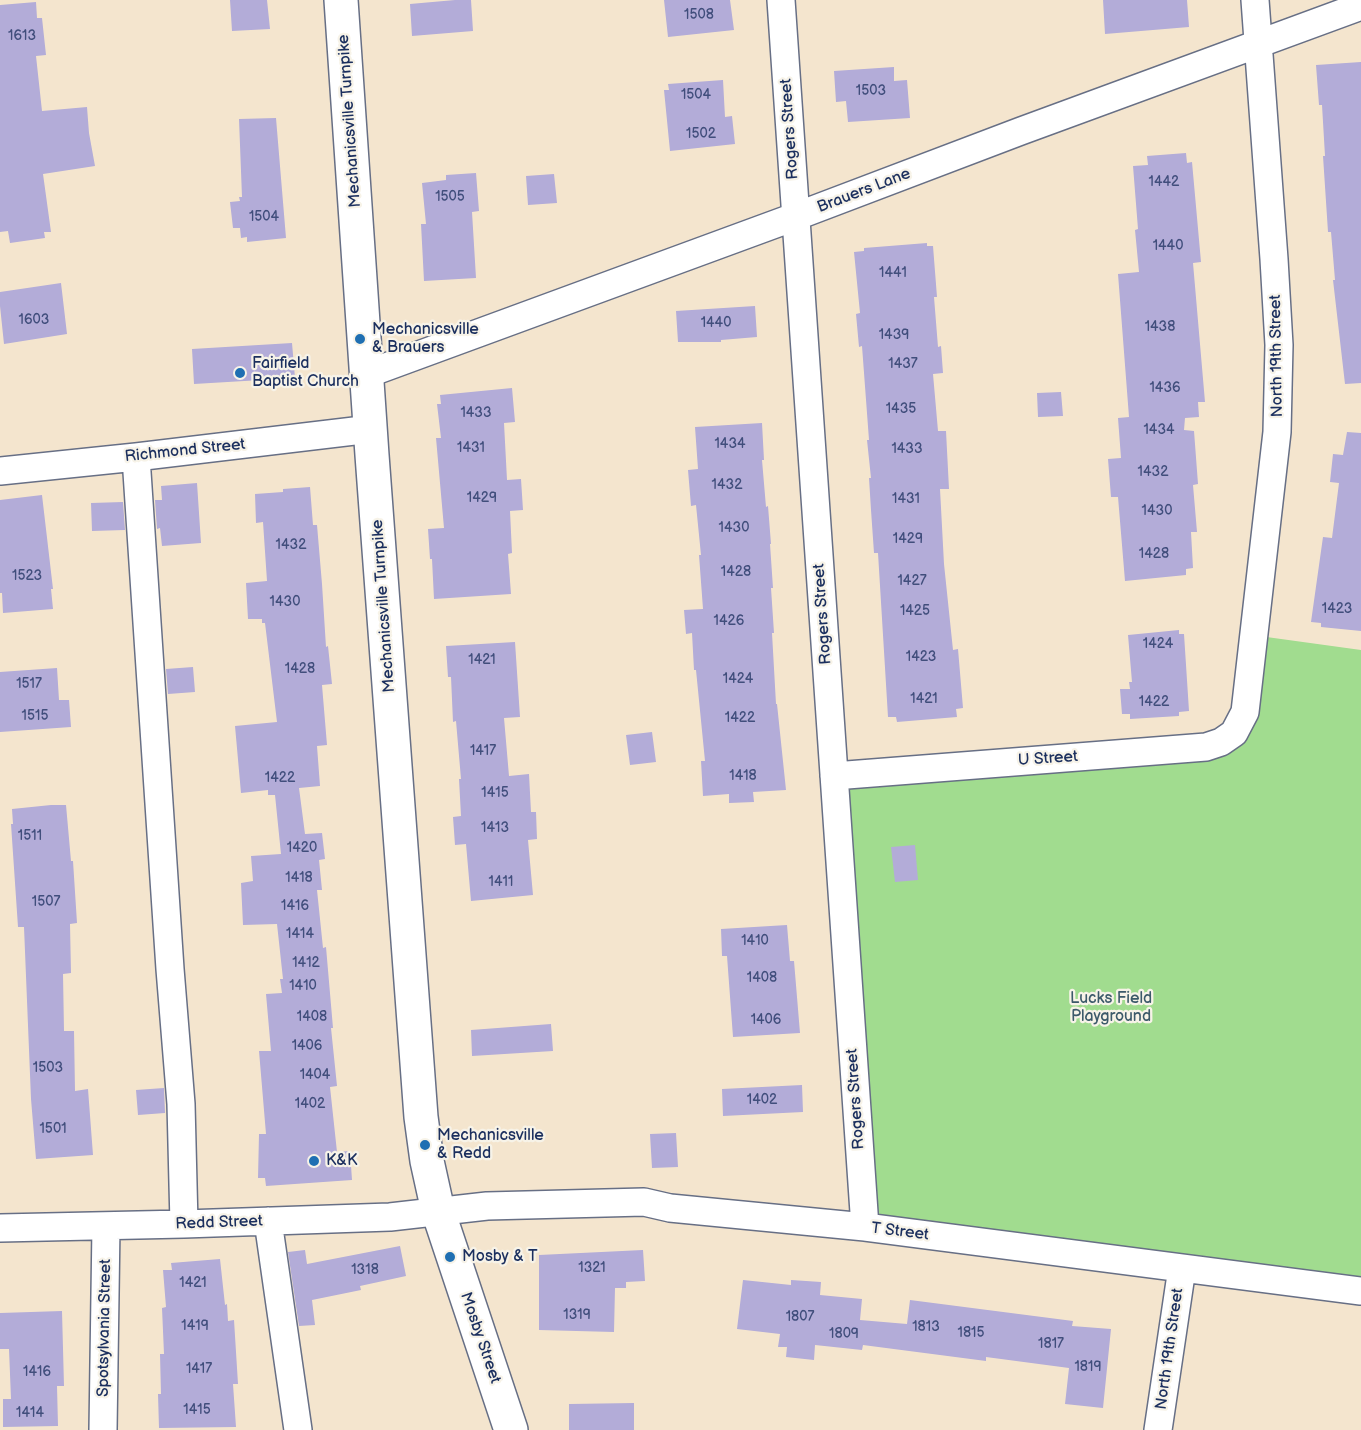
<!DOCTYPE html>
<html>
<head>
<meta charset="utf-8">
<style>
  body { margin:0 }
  canvas { display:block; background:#f4e5ce }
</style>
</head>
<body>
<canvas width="1361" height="1430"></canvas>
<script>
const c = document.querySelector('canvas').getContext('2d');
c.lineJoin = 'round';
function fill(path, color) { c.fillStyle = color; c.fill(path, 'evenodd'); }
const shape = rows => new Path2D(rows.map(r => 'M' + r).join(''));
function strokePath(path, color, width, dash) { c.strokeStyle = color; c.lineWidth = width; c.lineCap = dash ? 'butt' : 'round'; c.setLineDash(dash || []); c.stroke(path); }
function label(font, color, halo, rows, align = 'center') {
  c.font = font + ' "Balsamiq Sans",sans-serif'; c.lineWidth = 4.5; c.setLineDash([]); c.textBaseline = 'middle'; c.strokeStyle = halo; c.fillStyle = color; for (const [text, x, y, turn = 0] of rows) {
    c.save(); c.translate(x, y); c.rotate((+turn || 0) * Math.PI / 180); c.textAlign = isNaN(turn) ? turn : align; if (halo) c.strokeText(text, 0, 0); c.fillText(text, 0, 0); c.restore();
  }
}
fill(shape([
  [1252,635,1361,650,1361,1293,864,1229,834,778,1229,744]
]), '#a1dc8f');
fill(shape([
  [230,0,267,0,270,29,232,31],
  [455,0,471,0,473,31,412,36,410,4],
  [664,0,730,0,734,30,668,37],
  [1103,0,1187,0,1189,27,1105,34],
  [36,2,37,18,42,18,46,55,36,56,42,111,87,107,89,133,95,166,43,174,51,232,44,232,45,238,10,243,8,231,0,232,0,5],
  [1361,62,1361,383,1345,384,1333,280,1335,280,1331,232,1328,232,1323,156,1325,156,1322,105,1319,105,1316,65],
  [894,67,894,81,907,80,910,118,848,122,846,101,836,102,834,71],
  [723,80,725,117,732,116,735,144,670,151,664,90,669,90,668,84],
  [276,118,286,238,247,242,247,237,241,238,240,228,233,228,230,202,240,201,239,197,242,197,239,119],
  [1186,153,1187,163,1192,162,1201,262,1193,263,1205,402,1198,402,1199,417,1185,418,1184,430,1194,431,1198,484,1193,485,1197,532,1191,532,1193,568,1186,569,1186,575,1125,581,1118,497,1111,497,1108,459,1121,458,1118,418,1129,417,1118,274,1139,272,1135,230,1138,229,1133,166,1148,165,1147,156],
  [476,173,479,211,472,212,476,278,424,281,421,224,426,224,422,183,446,180,446,175],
  [554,174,557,203,528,205,526,176],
  [927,243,927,246,933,246,937,297,934,297,938,347,941,346,943,373,933,374,938,431,946,431,949,489,940,489,944,564,953,650,958,649,963,708,956,709,957,717,897,722,896,717,888,717,878,553,874,553,871,510,869,478,871,478,867,440,869,440,862,346,859,347,856,314,860,313,854,252,864,251,864,248],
  [61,283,67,334,4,344,0,306,0,292],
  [755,306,757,337,721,340,721,342,678,342,676,311],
  [292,343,295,378,194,384,192,349],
  [512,388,515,422,504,423,507,480,521,479,523,510,510,511,512,553,508,554,511,594,434,599,432,559,430,559,428,529,444,528,436,438,441,438,437,404,441,404,440,395],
  [1061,392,1063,416,1038,417,1037,393],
  [762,423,764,460,762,460,766,507,768,506,771,544,770,544,773,588,771,588,774,633,772,633,776,704,777,704,786,790,753,792,754,802,729,803,729,794,703,796,701,761,705,761,696,670,694,670,692,633,686,634,684,610,703,609,699,555,701,555,696,505,691,506,688,470,698,469,695,427],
  [1347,432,1361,433,1361,631,1321,627,1321,623,1311,622,1323,537,1332,538,1339,483,1330,482,1333,454,1343,455],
  [197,483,201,543,162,546,160,528,157,529,155,500,162,500,161,486],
  [310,487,313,525,317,525,322,584,326,647,328,646,332,684,322,685,327,745,317,746,320,786,299,788,305,834,322,833,325,859,319,860,322,890,317,890,323,948,326,947,333,1028,331,1028,337,1086,330,1087,337,1152,350,1151,352,1180,266,1186,265,1178,258,1178,259,1134,266,1134,259,1051,271,1051,266,994,282,993,280,979,283,979,277,924,243,925,241,883,253,881,251,856,281,854,275,795,268,795,268,790,241,793,235,726,277,722,265,623,262,623,262,619,248,619,246,583,267,581,263,522,256,523,255,494,283,492,283,489],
  [42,495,53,589,51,589,53,609,3,613,2,593,0,593,0,500],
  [123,502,125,530,92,531,91,503],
  [1179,630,1179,634,1184,634,1189,711,1179,712,1179,716,1130,719,1130,714,1122,714,1120,689,1130,689,1129,682,1132,682,1128,635],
  [515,642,520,717,504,718,509,776,529,774,531,812,536,812,537,839,528,840,533,895,471,901,466,844,455,845,453,817,461,816,459,779,461,779,456,721,453,722,451,677,448,677,446,646],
  [193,667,195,692,168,694,166,669],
  [57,668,59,700,69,700,71,727,0,732,0,672],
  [652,732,656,762,630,765,626,735],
  [51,805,66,805,71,861,73,861,77,923,70,924,71,973,63,974,64,1031,74,1031,75,1091,88,1089,93,1155,36,1159,31,1099,24,927,18,927,11,824,13,824,12,809],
  [915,845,918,880,895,882,891,847],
  [787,925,790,961,794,961,800,1033,733,1037,727,956,722,956,721,929],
  [551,1024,553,1051,472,1056,471,1030],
  [802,1085,803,1112,723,1116,722,1089],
  [164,1088,165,1113,138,1115,136,1090],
  [676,1133,678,1167,652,1168,650,1134],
  [400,1246,406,1276,360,1286,361,1290,312,1300,315,1325,299,1326,288,1252,305,1250,307,1264],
  [643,1250,645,1281,626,1282,626,1288,615,1288,614,1332,539,1330,539,1255],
  [220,1259,225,1305,227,1304,228,1321,234,1320,238,1384,233,1384,236,1427,159,1428,158,1394,161,1394,160,1354,164,1354,162,1308,166,1307,163,1270,172,1270,171,1263],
  [743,1280,791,1285,791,1280,821,1282,820,1295,862,1299,860,1320,907,1324,910,1300,1073,1321,1072,1326,1111,1329,1103,1408,1065,1404,1069,1368,986,1357,986,1361,863,1345,862,1350,815,1345,814,1360,786,1357,787,1347,778,1347,780,1334,737,1329],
  [62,1311,64,1386,57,1386,58,1426,3,1427,3,1399,11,1399,9,1349,0,1349,0,1313],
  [634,1403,634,1430,569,1430,569,1404]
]), '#b3acd8');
const minor = shape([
  [781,0,865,1227],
  [367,374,797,216,1021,131,1361,6],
  [136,457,170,969,181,1104,184,1224],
  [0,471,136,457,371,429],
  [834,776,1206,747,1221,742,1234,733,1245,712,1277,432,1279,345,1274,259,1255,0],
  [268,1221,298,1430],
  [0,1228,184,1224,390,1217,487,1206,644,1202,670,1208,865,1227,1361,1291],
  [103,1430,106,1226],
  [1158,1430,1182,1268]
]);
const primary = shape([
  [341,0,372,455,421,1117,427,1161,438,1211,511,1430]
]);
strokePath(minor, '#676f85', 30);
strokePath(primary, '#676f85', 36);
strokePath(minor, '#fff', 27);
strokePath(primary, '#fff', 33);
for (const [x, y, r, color] of [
  [360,339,6,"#1f6fb2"],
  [240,373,6,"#1f6fb2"],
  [425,1145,6,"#1f6fb2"],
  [314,1161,6,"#1f6fb2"],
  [450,1257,6,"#1f6fb2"]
]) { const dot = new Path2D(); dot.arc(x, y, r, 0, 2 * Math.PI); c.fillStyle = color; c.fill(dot); strokePath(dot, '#f7f3e8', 2); }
label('14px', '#414e7c', null, [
  ["1508",699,15],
  ["1613",22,36],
  ["1503",871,91],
  ["1504",696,95],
  ["1502",701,134],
  ["1442",1164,182],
  ["1505",450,197],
  ["1504",264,217],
  ["1440",1168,246],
  ["1441",893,273],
  ["1603",34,320],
  ["1440",716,323],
  ["1438",1160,327],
  ["1439",894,335],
  ["1437",903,364],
  ["1436",1165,388],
  ["1435",901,409],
  ["1433",476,413],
  ["1434",1159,430],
  ["1434",730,444],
  ["1431",471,448],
  ["1433",907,449],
  ["1432",1153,472],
  ["1432",727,485],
  ["1429",482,498],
  ["1431",906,499],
  ["1430",1157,511],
  ["1430",734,528],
  ["1429",908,539],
  ["1432",291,545],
  ["1428",1154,554],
  ["1428",736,572],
  ["1523",27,576],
  ["1427",912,581],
  ["1430",285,602],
  ["1423",1337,609],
  ["1425",915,611],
  ["1426",729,621],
  ["1424",1158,644],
  ["1423",921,657],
  ["1421",482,660],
  ["1428",300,669],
  ["1424",738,679],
  ["1517",29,684],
  ["1421",924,699],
  ["1422",1154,702],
  ["1515",35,716],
  ["1422",740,718],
  ["1417",483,751],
  ["1418",743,776],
  ["1422",280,778],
  ["1415",495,793],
  ["1413",495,828],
  ["1511",30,836],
  ["1420",302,848],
  ["1418",299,878],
  ["1411",501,882],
  ["1507",46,902],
  ["1416",295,906],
  ["1414",300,934],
  ["1410",755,941],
  ["1412",306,963],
  ["1408",762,978],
  ["1410",303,986],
  ["1408",312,1017],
  ["1406",766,1020],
  ["1406",307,1046],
  ["1503",48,1068],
  ["1404",315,1075],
  ["1402",762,1100],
  ["1402",310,1104],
  ["1501",53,1129],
  ["1321",592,1268],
  ["1318",365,1270],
  ["1421",193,1283],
  ["1319",577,1315],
  ["1807",800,1317],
  ["1419",195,1326],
  ["1813",926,1327],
  ["1815",971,1333],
  ["1809",844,1334],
  ["1817",1051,1344],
  ["1819",1088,1367],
  ["1417",199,1369],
  ["1416",37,1372],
  ["1415",197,1410],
  ["1414",30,1413]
]);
label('16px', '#1b2f5e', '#f7f3e8', [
  ["Mechanicsville Turnpike",350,121,-94],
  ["Rogers Street",790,129,-94],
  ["Brauers Lane",864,191,-21],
  ["North 19th Street",1277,356,-91],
  ["Richmond Street",185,451,-6],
  ["Mechanicsville Turnpike",384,606,-94],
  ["Rogers Street",823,614,-94],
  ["U Street",1048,759,-4],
  ["Rogers Street",856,1099,-94],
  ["Redd Street",219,1223,-2],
  ["T Street",900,1232,7],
  ["Spotsylvania Street",105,1328,-89],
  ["Mosby Street",480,1338,71],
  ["North 19th Street",1170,1349,-82]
]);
label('16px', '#1b2f5e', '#f7f3e8', [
  ["Mechanicsville",372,330],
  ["& Brauers",372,348],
  ["Fairfield",252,364],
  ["Baptist Church",252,382],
  ["Mechanicsville",437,1136],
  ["& Redd",437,1154],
  ["K&K",326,1161],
  ["Mosby & T",462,1257]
], 'left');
label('16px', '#3c5a6a', '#f7f3e8', [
  ["Lucks Field",1111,999],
  ["Playground",1111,1017]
]);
</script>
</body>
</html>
